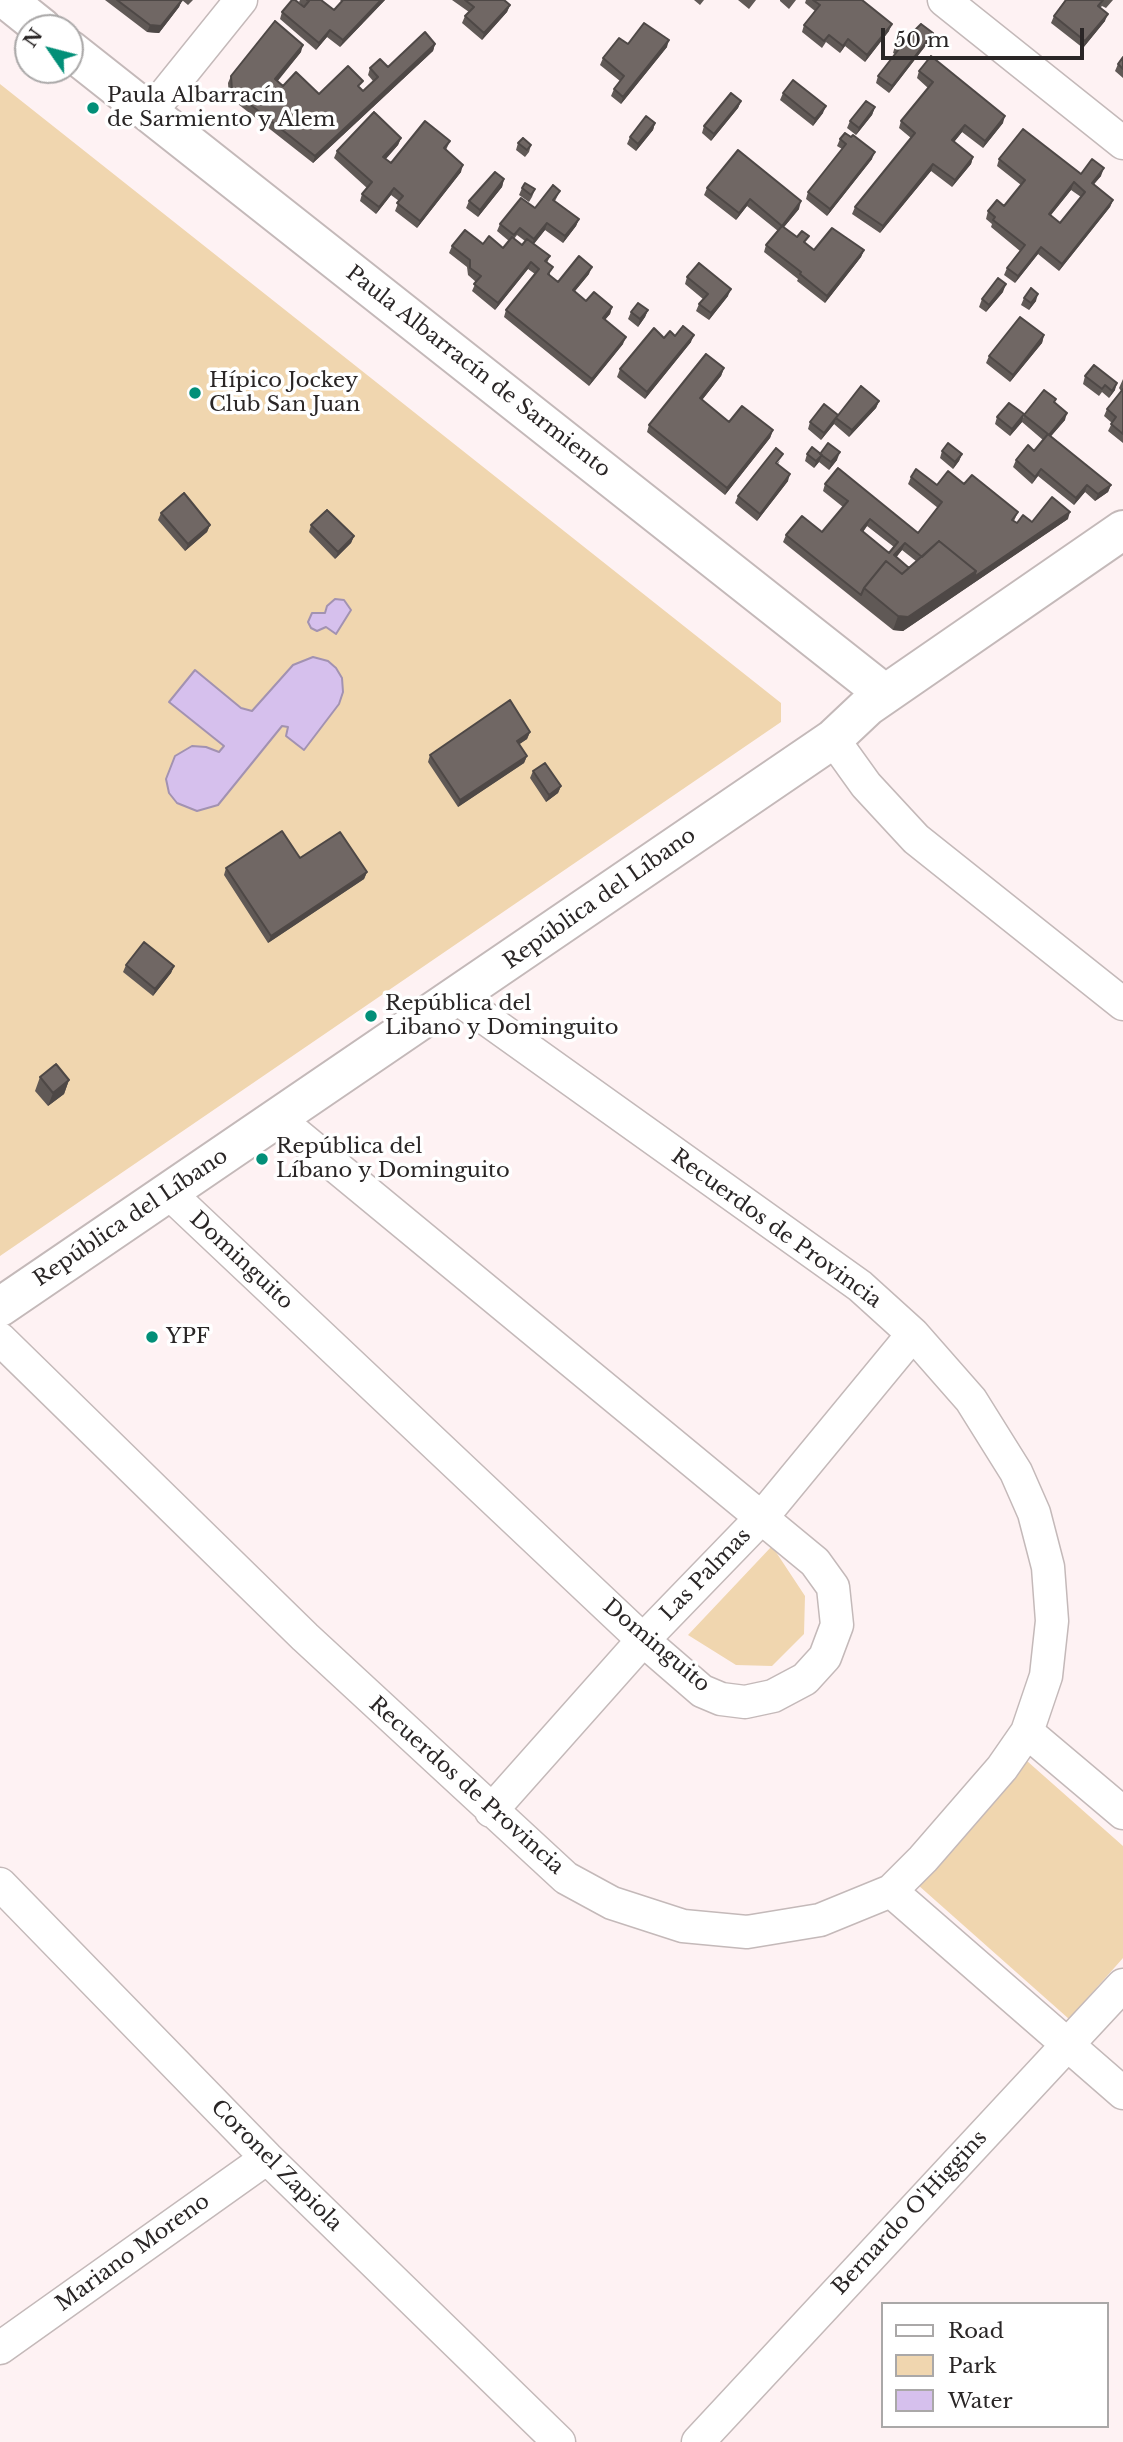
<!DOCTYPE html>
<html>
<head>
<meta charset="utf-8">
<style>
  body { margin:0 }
  #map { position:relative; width:1123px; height:2442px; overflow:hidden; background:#fef2f3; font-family:"Libre Baskerville",serif }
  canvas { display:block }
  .legend { position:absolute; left:881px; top:2302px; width:228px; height:126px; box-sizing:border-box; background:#fff; border:2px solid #aaa8a8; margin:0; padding:9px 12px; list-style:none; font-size:21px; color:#2a2626 }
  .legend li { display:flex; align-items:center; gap:14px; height:35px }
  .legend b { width:35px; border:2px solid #aaa8a8 }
  .north { position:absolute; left:14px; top:14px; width:70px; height:70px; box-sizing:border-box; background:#fff; border:2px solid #aaa8a8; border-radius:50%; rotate:305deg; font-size:19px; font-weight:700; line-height:28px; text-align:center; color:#2a2626 }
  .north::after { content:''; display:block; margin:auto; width:24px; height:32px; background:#028f78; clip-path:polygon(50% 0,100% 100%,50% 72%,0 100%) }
  .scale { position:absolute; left:881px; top:28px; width:203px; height:32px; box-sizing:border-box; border:4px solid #2a2626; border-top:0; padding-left:9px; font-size:21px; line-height:24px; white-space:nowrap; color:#2a2626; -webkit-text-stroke:5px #fff; paint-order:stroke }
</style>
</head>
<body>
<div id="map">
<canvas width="1123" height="2442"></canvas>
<ul class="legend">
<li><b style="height:9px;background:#fff"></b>Road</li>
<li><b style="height:19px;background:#f0d6af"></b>Park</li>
<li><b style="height:19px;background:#d6c0ed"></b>Water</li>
</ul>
<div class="north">N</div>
<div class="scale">50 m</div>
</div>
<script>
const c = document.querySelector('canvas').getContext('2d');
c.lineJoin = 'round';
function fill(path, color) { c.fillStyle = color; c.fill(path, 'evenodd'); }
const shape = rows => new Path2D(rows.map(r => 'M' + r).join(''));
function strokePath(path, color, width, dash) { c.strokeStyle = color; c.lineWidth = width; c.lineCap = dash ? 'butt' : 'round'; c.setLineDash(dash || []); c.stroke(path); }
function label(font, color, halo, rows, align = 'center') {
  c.font = font + ' "Libre Baskerville",serif'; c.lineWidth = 7; c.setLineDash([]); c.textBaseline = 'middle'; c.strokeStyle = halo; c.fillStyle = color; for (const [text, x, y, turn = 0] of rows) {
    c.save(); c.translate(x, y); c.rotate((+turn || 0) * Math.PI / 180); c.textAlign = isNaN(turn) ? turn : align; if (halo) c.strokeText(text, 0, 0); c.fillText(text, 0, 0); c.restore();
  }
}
fill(shape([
  [0,84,781,703,781,722,0,1256],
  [772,1546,805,1596,804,1634,772,1666,736,1665,688,1635],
  [1027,1761,1123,1846,1123,1958,1069,2019,918,1885]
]), '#f0d6af');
const water = shape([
  [335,599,344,600,351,610,336,634,326,627,317,631,311,628,308,622,312,613,325,613,327,606,335,599],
  [313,657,328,661,336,668,342,678,343,692,339,704,304,750,286,736,288,727,282,726,218,805,197,811,177,803,169,793,166,779,175,756,192,746,206,747,219,752,224,746,169,702,195,670,241,708,252,711,293,665,313,657]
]);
fill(water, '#d6c0ed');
strokePath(water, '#a292b1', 2);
const minor = shape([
  [944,0,1123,143],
  [150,113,241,0],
  [833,739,866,785,916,839,1123,1004],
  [168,1192,643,1640,702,1691,721,1699,745,1702,773,1696,805,1679,825,1657,837,1625,833,1587,815,1562,277,1118],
  [0,1339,305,1637,566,1878,612,1903,683,1926,747,1932,820,1920,891,1891,923,1859,1002,1768,1027,1732,1046,1676,1052,1621,1048,1567,1034,1513,1016,1472,971,1400,913,1334,860,1286,457,998],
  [1027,1732,1123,1813],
  [491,1811,643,1640,763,1516,913,1334],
  [0,1884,267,2158,559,2442],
  [891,1891,1123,2093],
  [0,2348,267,2158],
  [698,2442,1123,1985]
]);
const secondary = shape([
  [7,0,42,28],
  [70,50,885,694],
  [0,1307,833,739,868,706,1123,530]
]);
strokePath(minor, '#c4b9b9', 35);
strokePath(secondary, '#c4b9b9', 42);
strokePath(minor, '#fff', 32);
strokePath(secondary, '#fff', 38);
fill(shape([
  [105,0,182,0,179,7,159,33,147,32],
  [182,0,193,0,188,5],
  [300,0,321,0,334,10,342,2,340,0,385,0,340,47,327,37,316,50,280,19,282,12,304,7,299,2],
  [452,0,504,0,510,5,507,12,482,40,462,23,465,16,469,12],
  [694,0,704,0,700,5],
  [738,0,756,0,749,9],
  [780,0,796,0,789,9,780,1],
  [806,0,862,0,889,31,865,62,845,46,840,53,826,42,822,48,802,32,804,25,815,11,805,3],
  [1065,0,1113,0,1106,8,1102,6,1100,8,1105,21,1083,48,1051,23,1054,16],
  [906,39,930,40,889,93,876,83,878,76,895,54,893,53,895,46],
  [435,44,433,51,313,163,229,97,228,83,231,76,301,52,277,81,283,86,319,94,360,88,363,91,373,81,368,75,370,68,388,67],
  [628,44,667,47,621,104,611,96,614,89,620,81,600,65,603,58],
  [1123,57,1123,78,1115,71,1118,64],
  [919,71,1003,123,983,148,962,132,954,142,973,157,971,164,952,187,931,171,880,233,852,214,855,207,911,138,899,128,901,121,928,88,917,78],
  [783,93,823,113,813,126,780,100],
  [741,101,738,108,711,141,702,133,704,126],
  [875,107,872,115,856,135,847,128,850,121],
  [655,123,653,130,636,151,627,144,630,137],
  [851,137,872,159,827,216,806,199,808,192,842,149,837,146,840,139],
  [401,138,398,145,386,159,391,163,450,141,446,150,461,172,417,228,395,211,399,201,391,195,376,214,360,201,362,194,367,188,334,158,337,151],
  [518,143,531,145,529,152,525,157,516,150],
  [999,159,1081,174,1101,176,1094,184,1113,200,1110,207,1059,271,1038,254,1015,283,1004,275,1007,268,1020,251,991,227,992,224,986,219,988,211,1004,206,1021,185,997,166],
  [1071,190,1081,197,1060,223,1051,215],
  [504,179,502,187,478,217,466,208,469,201],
  [522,188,535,189,532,197,529,202,519,195],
  [707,188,799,209,784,227,814,250,864,250,861,257,825,303,797,281,798,279,764,252,766,245,778,231,747,206,736,220,704,195],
  [560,191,555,201,579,219,576,226,563,243,545,230,534,244,550,256,547,263,550,274,550,275,558,282,589,274,575,291,586,301,612,307,610,314,605,320,623,344,589,386,504,317,506,310,535,274,528,269,495,310,472,291,476,282,468,275,467,267,449,253,452,246,483,244,503,248,509,241,497,231,500,224,535,208],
  [517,235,525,241,522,245,514,239],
  [687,277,728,296,709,320,696,311,699,304,703,299,685,284],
  [1003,292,986,312,979,307,982,299],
  [1024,298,1036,301,1029,310,1021,305],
  [648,310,645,317,638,327,628,319,631,312],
  [1044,335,1042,343,1010,382,986,363,989,356],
  [675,336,691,342,645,399,617,377,620,369,664,338],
  [724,368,721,376,702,400,729,422,773,430,770,438,725,495,647,432,649,425],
  [1085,376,1115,390,1109,398,1102,392,1099,396,1083,384],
  [1123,379,1123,443,1108,431,1112,423,1104,416,1107,409,1121,391,1119,388],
  [879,401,876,408,849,437,834,424,821,440,808,429,810,422,838,415],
  [1054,402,1065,420,1051,436,1111,485,1108,492,1095,501,1085,492,1074,505,1038,476,1032,484,1013,467,1016,460,1034,451,1043,440,1022,422,1024,415],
  [1024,414,1022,422,1010,436,995,424,997,417],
  [942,451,962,454,959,461,953,469,940,458],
  [807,454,820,454,837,460,829,470,819,462,814,468,805,461],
  [780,461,778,464,788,481,757,521,735,503,738,496],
  [911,477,937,485,964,484,1018,512,1014,521,1017,523,1068,519,903,631,893,630,783,542,786,535,822,532,843,507,823,491,825,484,918,533,938,508,908,484],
  [867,526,894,547,889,553,863,532],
  [902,550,916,561,909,568,896,557],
  [161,513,210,525,207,532,185,551,158,520],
  [311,525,354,536,351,543,335,559,309,532],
  [530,732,527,739,519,744,527,756,524,763,458,807,428,762,430,755],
  [533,771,561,786,558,793,546,802,530,778],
  [226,868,367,872,364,879,268,943,224,875],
  [126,965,174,966,171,973,153,996,123,972],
  [40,1077,69,1080,64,1094,48,1106,35,1091]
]), '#605956');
fill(shape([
  [182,0,179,7,159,33,147,32,150,25],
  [381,0,385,0,340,47,343,40],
  [510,5,507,12,482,40,484,33],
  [1108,14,1105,21,1083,48,1085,41],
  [892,24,889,31,865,62,867,55],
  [330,30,327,37,316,50,319,43],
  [933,33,930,40,889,93,892,86],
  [848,39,845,46,840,53,843,46],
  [669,40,667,47,621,104,623,97],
  [435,44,433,51,313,163,315,156],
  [303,45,301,52,273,87,275,79],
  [741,101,738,108,711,141,714,134],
  [826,106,823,113,813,126,815,119],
  [875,107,872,115,856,135,859,128],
  [1005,116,1003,123,983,148,985,141],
  [655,123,653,130,636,151,638,144],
  [965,125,962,132,950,147,952,140],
  [401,138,398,145,381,164,383,157],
  [875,152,872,159,827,216,830,209],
  [973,157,971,164,952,187,955,180],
  [933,164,931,171,880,233,883,226],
  [463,165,461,172,417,228,420,221],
  [1104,168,1101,176,1089,190,1092,183],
  [504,179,502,187,478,217,480,210],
  [1074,182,1071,190,1046,221,1049,214],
  [394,188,391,195,376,214,379,207],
  [750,199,747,206,736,220,739,213],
  [1113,200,1110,207,1059,271,1062,264],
  [801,201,799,209,779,233,782,226],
  [579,219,576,226,563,243,565,236],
  [547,223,545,230,532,246,534,239],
  [1041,247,1038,254,1015,283,1018,276],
  [864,250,861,257,825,303,827,296],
  [531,262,528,269,495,310,498,303],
  [592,267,589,274,570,297,573,290],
  [1006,284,1003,292,986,312,989,305],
  [731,289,728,296,709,320,711,313],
  [1038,294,1036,301,1029,310,1031,303],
  [612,307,610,314,600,325,603,318],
  [648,310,645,317,638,327,640,319],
  [694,335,691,342,645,399,647,392],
  [1044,335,1042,343,1010,382,1013,375],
  [626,337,623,344,589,386,592,379],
  [724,368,721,376,698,405,700,398],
  [1117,383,1115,390,1109,398,1112,391],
  [879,401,876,408,849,437,852,430],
  [1067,413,1065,420,1046,442,1049,435],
  [1024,414,1022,422,1010,436,1012,429],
  [836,418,834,424,821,440,824,433],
  [773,430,770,438,725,495,727,488],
  [840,452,837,460,829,470,831,462],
  [962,454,959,461,953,469,955,462],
  [822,455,819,462,814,468,816,461],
  [1041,469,1038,476,1032,484,1035,477],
  [790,474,788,481,757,521,760,514],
  [1087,485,1085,492,1074,505,1076,498],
  [1111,485,1108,492,1095,501,1098,494],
  [1070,512,1068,519,903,631,893,630,898,616,976,571],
  [870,519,867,526,859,537,861,530],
  [210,525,207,532,185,551,188,544],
  [354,536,351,543,335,559,338,552],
  [905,543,902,550,892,563,894,555],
  [530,732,527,739,514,748,517,741],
  [527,756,524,763,458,807,460,800],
  [561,786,558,793,546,802,549,795],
  [367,872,364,879,268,943,271,936],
  [174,966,171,973,153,996,155,989],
  [69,1080,64,1094,48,1106,53,1093]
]), '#4e4846');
const building = shape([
  [117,0,182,0,161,26,150,25,117,0],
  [292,0,295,0,304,7,309,1,307,0,321,0,334,10,343,0,381,0,343,40,330,30,319,43,282,12,292,0],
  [465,0,504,0,510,5,484,33,465,16,474,7,465,0],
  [813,0,862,0,892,24,867,55,848,39,843,46,829,35,824,41,804,25,820,5,813,0],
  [1066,0,1103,0,1098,6,1108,14,1085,41,1054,16,1066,0],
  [275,21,303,45,275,79,283,86,296,72,319,94,348,66,363,81,358,86,363,91,378,77,370,68,380,59,388,67,425,32,435,44,315,156,232,90,231,76,275,21],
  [644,23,669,40,623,97,614,89,624,76,603,58,619,38,628,44,644,23],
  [921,24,933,33,892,86,878,76,899,49,895,46,903,36,906,39,921,24],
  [931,56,1005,116,985,141,965,125,952,140,973,157,955,180,933,164,883,226,855,207,915,133,901,121,933,82,919,71,931,56],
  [1123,57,1123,69,1118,64,1123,57],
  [793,80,826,106,815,119,783,93,793,80],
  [731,93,741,101,714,134,704,126,731,93],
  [866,101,875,107,859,128,850,121,866,101],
  [374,112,401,138,383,157,391,163,425,121,450,141,444,148,463,165,420,221,397,203,403,196,394,188,379,207,362,194,372,182,337,151,374,112],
  [646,116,655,123,638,144,630,137,646,116],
  [1023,129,1081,174,1092,159,1104,168,1092,183,1113,200,1062,264,1041,247,1018,276,1007,268,1025,245,993,220,995,217,988,211,997,200,1004,206,1025,180,999,159,1023,129],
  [1074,182,1085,192,1060,223,1049,214,1074,182],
  [845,133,851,137,853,135,875,152,830,209,808,192,846,144,840,139,845,133],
  [523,138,531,145,527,150,518,143,523,138],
  [738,150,801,201,782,226,750,199,739,213,707,188,738,150],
  [495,172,504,179,480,210,469,201,495,172],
  [525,183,535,189,531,195,522,188,525,183],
  [553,185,560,191,553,200,579,219,565,236,547,223,534,239,520,228,514,235,500,224,521,198,535,208,553,185],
  [782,226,797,237,802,231,809,236,804,242,814,250,832,228,864,250,827,296,800,274,801,272,766,245,782,226],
  [465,230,483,244,489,236,503,248,512,237,522,245,527,239,550,256,545,261,553,267,548,274,558,282,579,256,592,267,573,290,586,301,594,292,612,307,603,318,626,337,592,379,506,310,539,269,531,262,498,303,474,284,481,276,470,268,470,260,452,246,465,230],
  [699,263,731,289,711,313,699,304,708,294,687,277,699,263],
  [998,278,1006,284,989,305,982,299,998,278],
  [1031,288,1038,294,1031,303,1024,298,1031,288],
  [638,303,648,310,640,319,631,312,638,303],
  [1020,317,1044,335,1013,375,989,356,1020,317],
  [683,326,694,335,647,392,620,369,654,328,664,338,670,331,675,336,683,326],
  [706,354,724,368,700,398,729,422,742,406,773,430,727,488,649,425,706,354],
  [1094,365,1117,383,1112,391,1105,385,1102,389,1085,376,1094,365],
  [861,386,879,401,852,430,836,418,861,386],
  [1123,389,1123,434,1111,424,1116,417,1107,409,1123,389],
  [1044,390,1056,399,1054,402,1067,413,1049,435,1111,485,1098,494,1087,485,1076,498,1041,469,1035,477,1016,460,1028,445,1034,451,1048,434,1024,415,1044,390],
  [1009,403,1024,414,1012,429,997,417,1009,403],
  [824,404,838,415,824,433,810,422,824,404],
  [828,443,840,452,831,462,820,454,828,443],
  [948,443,962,454,955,462,942,451,948,443],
  [812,447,822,455,816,461,807,454,812,447],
  [776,448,783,454,776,463,790,474,760,514,738,496,776,448],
  [838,468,918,533,942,502,911,477,916,469,937,485,948,471,964,484,972,475,1018,512,1012,520,1017,523,1023,515,1032,522,1052,497,1070,512,974,577,976,571,939,541,922,557,905,543,894,555,909,568,902,574,886,561,864,588,861,595,786,535,802,516,822,532,848,501,825,484,838,468],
  [870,519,898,542,889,553,861,530,870,519],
  [184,493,210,525,188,544,161,513,184,493],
  [327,510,354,536,338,552,311,525,327,510],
  [939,541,976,571,908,617,898,616,864,588,886,561,902,574,939,541],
  [510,700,530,732,517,741,527,756,460,800,430,755,510,700],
  [545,763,561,786,549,795,533,771,545,763],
  [282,831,300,858,340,832,367,872,271,936,226,868,282,831],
  [144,942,174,966,155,989,126,965,144,942],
  [56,1064,69,1080,53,1093,40,1077,56,1064]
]);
fill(building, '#706764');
strokePath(building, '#4e4846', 2);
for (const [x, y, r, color] of [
  [93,108,7,"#028f78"],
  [195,393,7,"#028f78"],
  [371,1016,7,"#028f78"],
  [262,1159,7,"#028f78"],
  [152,1337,7,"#028f78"]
]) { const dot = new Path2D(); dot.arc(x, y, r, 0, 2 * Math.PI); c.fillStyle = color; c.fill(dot); strokePath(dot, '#fff', 2.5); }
label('21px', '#2a2626', '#fff', [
  ["Paula Albarracín",107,96],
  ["de Sarmiento y Alem",107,120],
  ["Hípico Jockey",209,381],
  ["Club San Juan",209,405],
  ["República del",385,1004],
  ["Libano y Dominguito",385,1028],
  ["República del",276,1147],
  ["Líbano y Dominguito",276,1171],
  ["YPF",166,1337]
], 'left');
label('21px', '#2a2626', '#fff', [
  ["Paula Albarracín de Sarmiento",478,372,38],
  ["República del Líbano",600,899,-35],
  ["República del Líbano",131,1218,-34],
  ["Recuerdos de Provincia",776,1229,36],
  ["Dominguito",241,1261,43],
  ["Las Palmas",706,1575,-46],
  ["Dominguito",656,1646,40],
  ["Recuerdos de Provincia",466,1786,42],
  ["Coronel Zapiola",276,2166,45],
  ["Bernardo O'Higgins",910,2213,-47],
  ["Mariano Moreno",133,2253,-36]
]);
</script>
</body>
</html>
